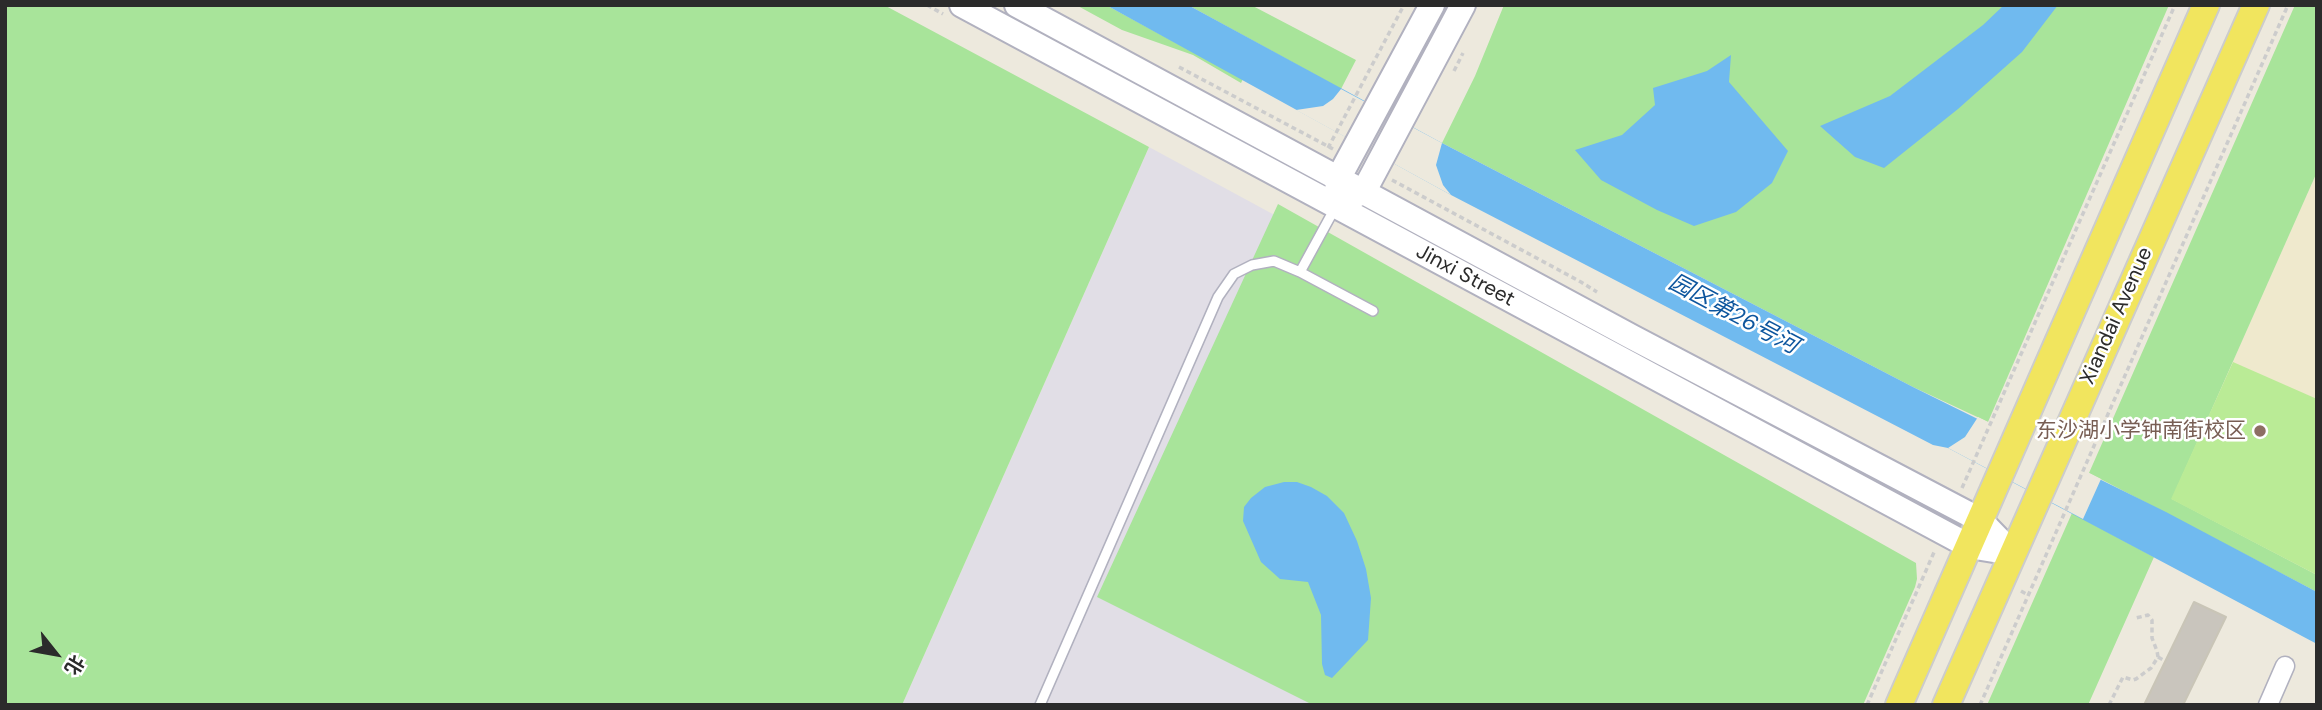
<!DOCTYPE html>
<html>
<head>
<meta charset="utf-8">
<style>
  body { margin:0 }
  #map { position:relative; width:2322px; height:710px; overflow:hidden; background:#ede9dd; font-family:"DM Sans","Noto Sans SC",sans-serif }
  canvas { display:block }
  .frame { position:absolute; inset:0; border:7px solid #2b2b2b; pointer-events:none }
  .north { position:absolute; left:21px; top:619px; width:70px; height:70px; -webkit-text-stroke:5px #fff; paint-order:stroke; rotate:121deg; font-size:19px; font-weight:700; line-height:28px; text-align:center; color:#2b2b2b }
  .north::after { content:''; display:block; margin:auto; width:24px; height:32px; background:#2b2b2b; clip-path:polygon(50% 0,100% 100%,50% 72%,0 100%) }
</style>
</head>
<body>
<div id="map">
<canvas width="2322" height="710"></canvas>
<div class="frame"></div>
<div class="north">北</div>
</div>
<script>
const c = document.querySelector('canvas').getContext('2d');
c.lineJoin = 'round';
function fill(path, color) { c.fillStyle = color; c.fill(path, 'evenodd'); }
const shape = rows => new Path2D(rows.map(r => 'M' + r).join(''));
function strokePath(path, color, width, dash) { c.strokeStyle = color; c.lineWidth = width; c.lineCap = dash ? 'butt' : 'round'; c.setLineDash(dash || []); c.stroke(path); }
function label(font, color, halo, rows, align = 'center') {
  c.font = font + ' "DM Sans","Noto Sans SC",sans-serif'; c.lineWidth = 5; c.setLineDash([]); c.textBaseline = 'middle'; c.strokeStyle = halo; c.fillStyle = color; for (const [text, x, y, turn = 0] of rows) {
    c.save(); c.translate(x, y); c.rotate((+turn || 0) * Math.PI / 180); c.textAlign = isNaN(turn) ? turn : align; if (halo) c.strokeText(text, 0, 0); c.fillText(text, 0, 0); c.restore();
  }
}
fill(shape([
  [1149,147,1854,529,1777,705,902,705]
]), '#e1dee6');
fill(shape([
  [2317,172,2317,575,2172,499]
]), '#efe9cd');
fill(shape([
  [5,5,884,5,1149,147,902,705,5,705],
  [1076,5,1106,5,1243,79,1241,83,1193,55,1122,30],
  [1188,5,1251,5,1356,60,1341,89],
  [1504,5,2169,5,1988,422,1913,387,1442,143,1475,76],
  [2295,5,2317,5,2317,172,2172,499,2317,575,2317,592,2089,473],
  [1278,204,1916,563,1917,579,1915,587,1863,705,1313,705,1097,597],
  [2072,513,2154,557,2088,705,1987,705]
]), '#a8e49a');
fill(shape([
  [2233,362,2317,399,2317,575,2171,499]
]), '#baeb96');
fill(shape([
  [1106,5,1188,5,1442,143,1913,387,2166,512,2317,592,2317,644,1948,448,1933,445,1451,195],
  [2004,5,2058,5,2022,52,1958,109,1884,168,1855,157,1820,126,1890,96,1983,25],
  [1731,55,1729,82,1788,151,1772,183,1736,212,1694,226,1657,210,1601,180,1575,150,1622,135,1655,105,1653,88,1707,71],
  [1284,482,1297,482,1311,487,1327,496,1344,513,1357,541,1366,569,1371,598,1368,640,1332,678,1325,675,1322,664,1321,615,1308,582,1280,579,1261,562,1243,521,1244,507,1251,498,1265,487]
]), '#70baef');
fill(shape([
  [1341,89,1442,143,1436,165,1443,185,1451,195,1296,110,1323,106,1333,99],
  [1978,417,2101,479,2083,519,1948,448,1965,437]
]), '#ede9dd');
const building = shape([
  [2194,602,2226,617,2183,705,2144,705,2194,602]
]);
fill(building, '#c9c5bd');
strokePath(building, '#c9c5b7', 2);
const lane = shape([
  [1300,272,1335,208],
  [1040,705,1218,297,1234,274,1252,265,1274,261,1300,272,1373,311]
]);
const street = shape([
  [2268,705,2285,666]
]);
const secondary = shape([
  [962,5,1969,546,2012,553],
  [1017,5,1632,337,1980,520,2012,553],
  [1337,195,1338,179,1432,5],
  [1349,199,1364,191,1463,5]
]);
const primary = shape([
  [1899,705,2206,5],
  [1946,705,2256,5]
]);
strokePath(lane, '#b1b1bf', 12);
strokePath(street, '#b1b1bf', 21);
strokePath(secondary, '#b1b1bf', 28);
strokePath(primary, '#ccc', 30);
strokePath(shape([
  [927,5,943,14],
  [1179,67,1333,149],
  [1454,71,1463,53],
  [1328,148,1404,5],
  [1392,180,1581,282,1597,292],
  [1962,488,2175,5],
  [2021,591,2028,595],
  [2158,657,2165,661],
  [1867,705,1935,550],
  [1980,705,2288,5],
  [2109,705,2123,677,2133,680,2136,679,2151,668,2158,657,2157,651,2152,638,2152,620,2148,615,2136,618]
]), '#ccc', 3.5, [5, 3.5]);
strokePath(lane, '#fff', 9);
strokePath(street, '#fff', 18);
strokePath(secondary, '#fff', 24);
strokePath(primary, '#f1e55e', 26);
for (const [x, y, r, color] of [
  [2260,431,7,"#8d6e63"]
]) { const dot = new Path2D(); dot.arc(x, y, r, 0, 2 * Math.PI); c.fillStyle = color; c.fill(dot); strokePath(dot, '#fff', 2.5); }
label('21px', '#2b2b2b', '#fff', [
  ["Jinxi Street",1465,276,28],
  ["Xiandai Avenue",2117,316,-66]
]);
label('21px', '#785e54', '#fff', [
  ["东沙湖小学钟南街校区",2246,431]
], 'right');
label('italic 23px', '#0d569e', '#fff', [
  ["园区第26号河",1733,315,28]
]);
</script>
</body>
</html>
